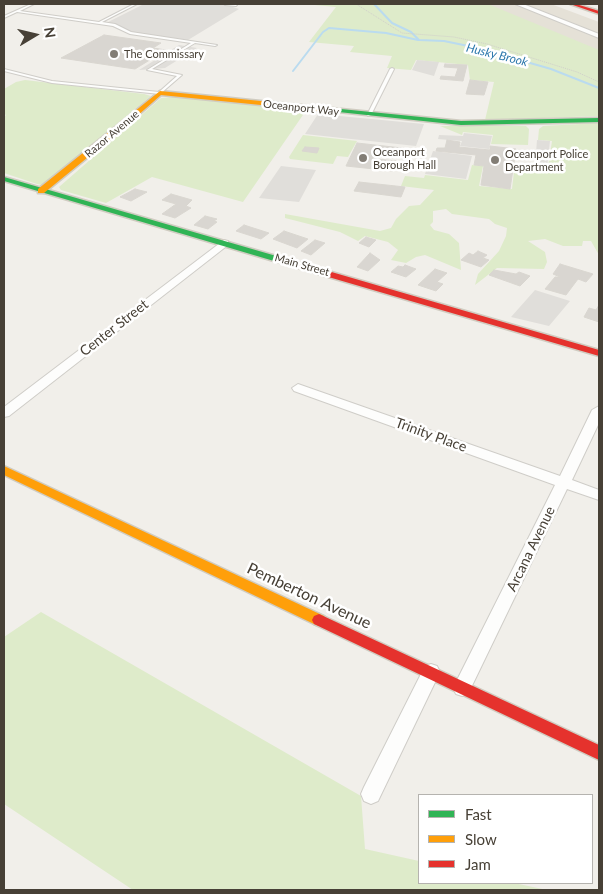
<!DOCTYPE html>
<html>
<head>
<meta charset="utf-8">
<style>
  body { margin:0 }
  #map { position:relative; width:603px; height:894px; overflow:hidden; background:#f1efea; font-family:Lato,sans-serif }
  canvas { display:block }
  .frame { position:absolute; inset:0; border:5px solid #474036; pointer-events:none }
  .legend { position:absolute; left:418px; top:794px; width:175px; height:90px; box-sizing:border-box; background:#fff; border:1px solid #b5b3af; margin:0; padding:6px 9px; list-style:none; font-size:15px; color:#474036 }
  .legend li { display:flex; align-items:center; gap:10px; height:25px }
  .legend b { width:25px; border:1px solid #b5b3af }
  .north { position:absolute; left:10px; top:10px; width:50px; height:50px; -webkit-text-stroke:4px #fff; paint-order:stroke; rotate:81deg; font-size:14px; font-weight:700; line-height:20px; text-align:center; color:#474036 }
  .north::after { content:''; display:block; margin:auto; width:18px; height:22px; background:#474036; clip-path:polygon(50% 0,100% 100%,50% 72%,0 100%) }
</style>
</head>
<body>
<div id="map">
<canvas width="603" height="894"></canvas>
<div class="frame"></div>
<ul class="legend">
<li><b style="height:6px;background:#30b455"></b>Fast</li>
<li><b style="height:6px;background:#ff9f0a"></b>Slow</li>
<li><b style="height:6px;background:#e5322d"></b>Jam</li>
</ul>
<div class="north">N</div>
</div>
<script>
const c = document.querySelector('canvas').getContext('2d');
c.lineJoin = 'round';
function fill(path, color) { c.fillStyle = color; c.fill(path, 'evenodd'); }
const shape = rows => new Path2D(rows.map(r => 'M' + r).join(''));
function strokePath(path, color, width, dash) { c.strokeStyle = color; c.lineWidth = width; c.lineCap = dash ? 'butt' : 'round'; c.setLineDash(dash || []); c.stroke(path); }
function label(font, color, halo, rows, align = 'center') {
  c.font = font + ' Lato,sans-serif'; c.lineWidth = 5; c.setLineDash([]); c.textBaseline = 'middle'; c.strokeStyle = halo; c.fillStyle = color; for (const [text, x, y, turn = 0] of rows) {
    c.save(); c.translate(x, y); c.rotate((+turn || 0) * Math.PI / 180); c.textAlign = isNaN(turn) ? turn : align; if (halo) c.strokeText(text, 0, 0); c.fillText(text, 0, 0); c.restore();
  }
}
fill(shape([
  [480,4,551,4,599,22,599,55]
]), '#e5e1d7');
fill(shape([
  [304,4,488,4,599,50,599,116,485,120,494,82,470,80,468,65,416,60,411,70,387,68,392,56,350,52,354,46,309,42,336,7],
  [25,80,144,94,151,96,42,185,37,184,4,173,4,117,6,115,4,114,4,89,16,82],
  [173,97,302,110,305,112,243,202,152,177,106,203,61,190,59,187,161,98],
  [599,123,599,255,591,241,583,241,582,246,563,246,545,239,528,241,545,252,547,262,544,269,497,268,475,285,478,274,499,251,506,236,507,228,495,224,489,219,452,214,446,209,433,211,433,222,430,225,434,230,449,234,459,243,461,270,425,255,416,257,406,263,391,260,398,250,388,242,365,236,358,241,340,232,285,218,285,214,380,231,391,228,396,219,409,206,420,205,434,190,401,186,405,176,424,178,425,175,468,180,472,165,483,166,479,186,512,189,514,172,522,166,548,168,552,141,538,140,539,129,543,126],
  [440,126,526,126,529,129,528,145,491,144,493,135,463,132,462,135],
  [303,135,357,141,348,157,337,156,333,164,290,159,289,157],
  [41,612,361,796,365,849,419,861,419,883,514,883,547,890,133,890,4,804,4,637]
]), '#deebca');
fill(shape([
  [144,4,227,5,239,9,188,40,132,32,108,22],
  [179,45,197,48,165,68,139,70],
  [417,60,439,62,434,76,412,70],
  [318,114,424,124,416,146,305,134],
  [464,133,492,136,489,149,460,146,462,141,438,139,439,135,463,136],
  [537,140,550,141,547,168,535,166],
  [433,151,472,156,466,179,425,174],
  [281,166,316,170,299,202,259,198],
  [535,290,570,301,549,326,511,317]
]), '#e0deda');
strokePath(shape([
  [374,4,392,23,411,32,419,40,444,41,478,48,551,69,599,88],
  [293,71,323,32,329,28,386,33,418,40]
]), '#badbef', 2);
const building = shape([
  [104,35,161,43,153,48,166,50,135,69,61,58,104,35],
  [445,64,467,65,463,81,440,79,441,76,455,77,458,68,444,67,445,64],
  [470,80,488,82,484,95,466,94,470,80],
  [447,140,460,142,459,147,490,150,490,146,516,149,510,189,481,185,484,166,474,165,476,155,436,151,437,148,445,148,447,140],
  [357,143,402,148,399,157,378,155,376,159,397,161,393,171,346,166,357,143],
  [305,147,319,148,317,153,302,151,305,147],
  [359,182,405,187,401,197,354,191,359,182],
  [135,189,147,192,131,201,120,197,135,189],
  [171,194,192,200,186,206,191,208,175,218,162,214,176,204,162,200,171,194],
  [205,216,217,219,214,221,217,222,208,229,194,225,205,216],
  [244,225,269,233,261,239,236,231,244,225],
  [284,231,308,239,297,248,273,239,284,231],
  [366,237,376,240,369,247,359,243,366,237],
  [315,240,325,243,311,255,301,251,315,240],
  [478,251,487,255,483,258,489,260,481,267,461,260,469,253,473,255,478,251],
  [370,253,380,260,368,271,357,267,370,253],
  [560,264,593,274,586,282,578,279,566,295,545,289,555,277,560,277,553,274,560,264],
  [405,265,416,269,406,277,391,272,398,266,403,267,405,265],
  [435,269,447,273,437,282,443,284,436,291,418,285,435,269],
  [494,270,516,274,519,272,530,276,520,286,489,275,494,270],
  [599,305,599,322,584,317,589,308,596,310,599,305]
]);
fill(building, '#d9d6d1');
strokePath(building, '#d9d6d0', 1);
const lane = shape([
  [31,4,34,4,20,11,99,22,134,4,137,4,102,22,115,24,131,32,217,45,215,46,195,43,152,69,182,75,160,94,52,83,4,71,4,69,52,81,159,92,177,76,147,70,191,43,130,34,113,26,17,12,4,18,4,16,31,4],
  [224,4,236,4,237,5,236,6,225,5,224,4],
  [392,68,394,69,371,115,368,116,367,115,390,69,392,68]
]);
const street = shape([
  [515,4,523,4,599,34,599,38,515,4],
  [224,240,228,241,228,245,9,416,4,417,4,407,224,240],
  [298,384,560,476,592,410,599,406,599,423,572,480,599,490,599,500,567,489,468,694,462,696,456,694,453,688,555,485,294,391,292,388,298,384],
  [431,664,437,666,440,672,378,801,371,804,364,801,361,794,364,787,425,666,431,664]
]);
const fast = shape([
  [331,108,461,121,599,118,599,122,461,125,329,111,329,109,331,108],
  [4,177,290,260,291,262,290,264,284,264,4,181,4,177]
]);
const slow = shape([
  [160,91,331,108,334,110,331,112,161,95,120,131,44,193,38,193,38,189,160,91],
  [4,466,324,616,326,620,324,624,319,626,314,624,4,475,4,466]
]);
const jam = shape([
  [570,4,576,4,599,11,599,14,570,4],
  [287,259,599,350,599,356,284,264,284,260,287,259],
  [319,614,599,745,599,760,314,624,312,620,314,616,319,614]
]);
strokePath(lane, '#cfcdc8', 2);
strokePath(street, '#cfcdc8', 2);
strokePath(fast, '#d0ccc1', 3);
strokePath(slow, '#d0ccc1', 3);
strokePath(jam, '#d0ccc1', 3);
strokePath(shape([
  [356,4,402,33,454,37,487,44,577,72,599,82]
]), '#d1cfca', 1, [1, 1]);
fill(lane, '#fdfdfc');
fill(street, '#fdfdfc');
fill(fast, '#30b455');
fill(slow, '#ff9f0a');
fill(jam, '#e5322d');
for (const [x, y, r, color] of [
  [114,54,5,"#827d75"],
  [363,158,5,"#827d75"],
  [495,160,5,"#827d75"]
]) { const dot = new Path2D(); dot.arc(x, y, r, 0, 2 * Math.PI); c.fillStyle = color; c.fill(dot); strokePath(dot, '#fff', 2); }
label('11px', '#474036', '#fff', [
  ["The Commissary",124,54],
  ["Oceanport",373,152],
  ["Borough Hall",373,165],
  ["Oceanport Police",505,154],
  ["Department",505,167]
], 'left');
label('11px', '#474036', '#fff', [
  ["Oceanport Way",301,108,6],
  ["Razor Avenue",112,134,-40],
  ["Main Street",302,265,16]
]);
label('italic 12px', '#2d78ac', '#fff', [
  ["Husky Brook",497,55,14]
]);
label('14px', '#474036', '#fff', [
  ["Center Street",114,328,-38],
  ["Trinity Place",431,435,20],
  ["Arcana Avenue",531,549,-64]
]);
label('16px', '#474036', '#fff', [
  ["Pemberton Avenue",309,596,25]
]);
</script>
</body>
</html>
